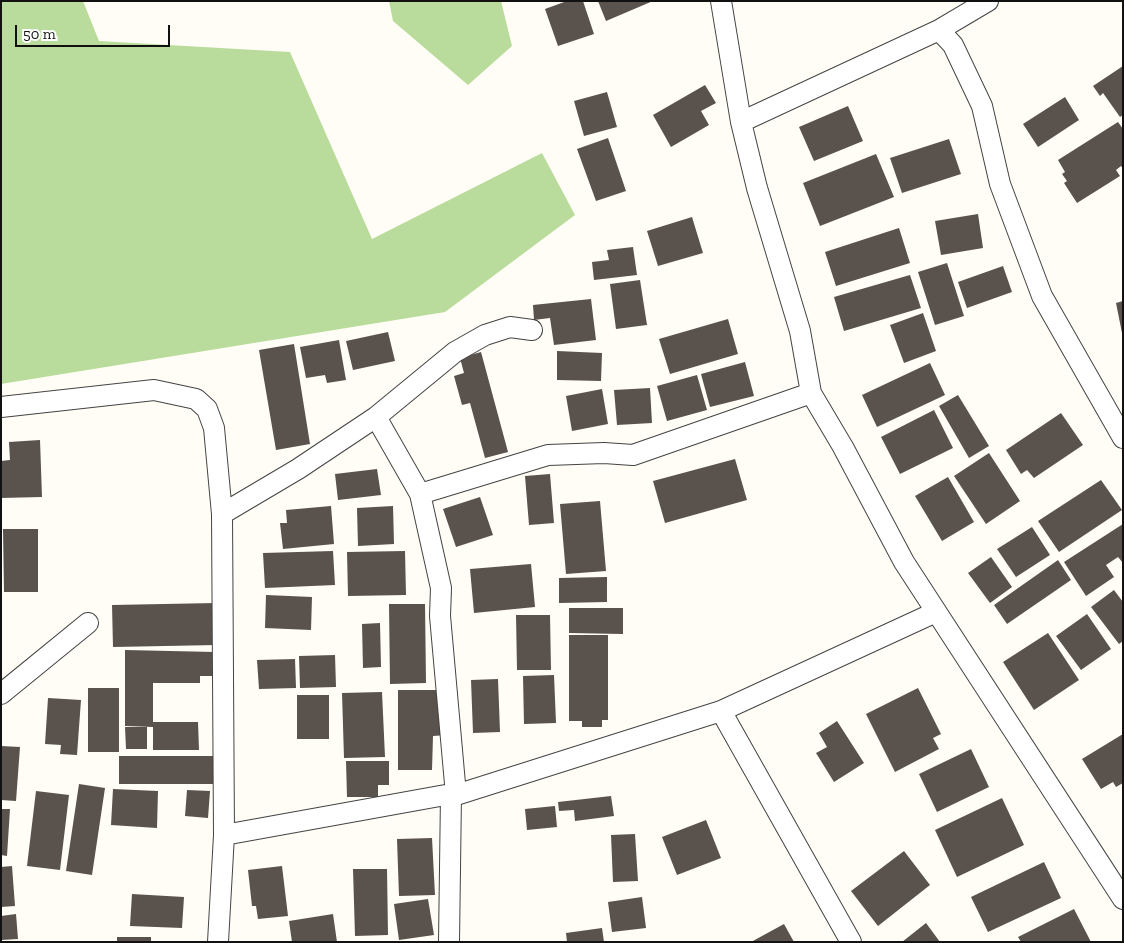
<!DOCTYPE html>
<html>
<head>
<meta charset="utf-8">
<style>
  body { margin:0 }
  #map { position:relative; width:1124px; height:943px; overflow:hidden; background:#fffdf5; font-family:"Zilla Slab",serif }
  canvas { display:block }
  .frame { position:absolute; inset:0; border:2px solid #111; pointer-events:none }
  .scale { position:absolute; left:15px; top:25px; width:155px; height:22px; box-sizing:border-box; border:2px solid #111; border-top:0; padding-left:6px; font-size:15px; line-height:18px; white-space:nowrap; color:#111; -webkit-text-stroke:4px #fff; paint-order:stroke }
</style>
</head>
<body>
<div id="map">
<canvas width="1124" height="943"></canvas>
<div class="frame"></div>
<div class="scale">50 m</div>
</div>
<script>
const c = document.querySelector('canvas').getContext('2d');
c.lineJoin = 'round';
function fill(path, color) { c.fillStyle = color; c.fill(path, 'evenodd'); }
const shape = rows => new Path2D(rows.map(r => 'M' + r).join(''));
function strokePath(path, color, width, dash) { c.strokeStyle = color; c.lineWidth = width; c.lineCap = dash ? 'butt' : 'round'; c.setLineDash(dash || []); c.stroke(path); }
fill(shape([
  [1,1,83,1,99,41,290,52,372,239,542,153,575,215,445,312,1,384],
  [389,1,501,1,512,46,468,85,393,21]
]), '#b9dc9c');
fill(shape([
  [567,1,583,1,594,34,558,46,545,9],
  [598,1,653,1,606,21],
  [1123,66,1123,115,1120,117,1103,93,1100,96,1093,86],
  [705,85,716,103,701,111,709,125,671,147,653,115],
  [607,92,617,127,584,136,574,101],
  [1065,97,1079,120,1038,147,1023,124],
  [848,106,863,141,814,161,799,127],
  [1118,122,1123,129,1123,169,1121,166,1116,170,1120,176,1077,203,1064,183,1067,181,1062,174,1065,172,1058,160],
  [608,138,626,191,596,201,577,149],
  [949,139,961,174,902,193,890,158],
  [876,154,894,197,820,226,803,183],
  [978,214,983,248,941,255,935,221],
  [692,217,703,253,658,266,647,231],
  [899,228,910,263,836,286,825,252],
  [633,247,637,275,594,280,592,262,609,260,607,250],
  [947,263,964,316,935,325,918,272],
  [1003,266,1012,292,967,308,958,282],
  [910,275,921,308,844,331,834,297],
  [640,280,647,325,616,329,610,284],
  [591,299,596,340,554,345,550,318,534,320,533,305],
  [1123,301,1123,333,1122,333,1116,303],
  [923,313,936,351,904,363,890,325],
  [728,319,738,354,670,374,659,339],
  [388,332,395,361,353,370,346,341],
  [339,340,346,380,327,383,325,375,306,378,300,347],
  [294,344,310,444,276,450,259,350],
  [557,351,602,353,601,381,557,380],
  [481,352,508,452,485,458,470,403,462,405,454,376,464,373,460,358],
  [745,362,754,396,710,407,701,374],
  [930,363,945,395,877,427,862,395],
  [697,375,707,410,667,421,657,386],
  [650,388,652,423,617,425,614,390],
  [602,389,608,424,572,431,566,396],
  [958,395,989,446,969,458,939,406],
  [934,410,953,448,900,474,881,437],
  [1061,413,1083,445,1034,478,1027,470,1021,474,1006,450],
  [40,440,42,497,1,498,1,461,10,460,9,442],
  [989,453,1020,501,986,524,954,476],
  [735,459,747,500,665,523,653,481],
  [377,469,381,495,338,500,335,474],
  [550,474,554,523,529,525,525,476],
  [948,477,974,522,942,541,915,496],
  [1101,480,1122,510,1059,552,1038,521],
  [480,497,493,535,456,547,443,509],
  [600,501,606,571,566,574,560,504],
  [331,506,334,544,283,549,280,523,287,523,286,510],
  [393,506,394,544,358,546,357,508],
  [1123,524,1123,563,1118,557,1106,565,1114,577,1086,596,1064,562],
  [1032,527,1050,555,1016,577,997,549],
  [3,529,38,529,38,592,4,592],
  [333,551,335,585,265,588,263,553],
  [405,551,406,595,348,596,347,552],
  [991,557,1012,587,990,603,968,573],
  [1058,560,1071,580,1007,624,994,605],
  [531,564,535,607,474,613,470,569],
  [607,577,607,602,559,603,559,578],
  [1114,590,1123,602,1123,641,1119,644,1091,607],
  [266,595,312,597,311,630,265,628],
  [216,603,217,645,113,647,112,605],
  [389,604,425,604,426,683,390,684],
  [569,608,623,608,623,634,569,633],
  [1087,614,1111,649,1081,670,1056,636],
  [516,615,550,615,551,670,517,670],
  [380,623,381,667,363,668,362,624],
  [1048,633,1079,680,1034,710,1003,662],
  [569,635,608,635,608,720,602,720,602,727,582,727,582,721,569,721],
  [125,650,215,652,215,676,200,676,200,683,153,683,153,722,198,722,199,750,153,750,153,727,125,726],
  [335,655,336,687,300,688,299,656],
  [295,659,296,688,259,689,257,660],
  [554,675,556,723,524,724,523,676],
  [498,679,500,732,473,733,471,680],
  [88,688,119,688,119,752,88,752],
  [918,688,941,734,933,738,939,749,895,772,866,714],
  [398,690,447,690,447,735,433,736,432,770,398,770],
  [382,692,385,757,344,758,342,693],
  [297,695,329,695,329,739,297,739],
  [48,698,81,700,77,755,60,754,61,745,45,744],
  [837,721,864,763,834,782,816,753,827,747,819,733],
  [125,727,147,727,147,749,126,749],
  [1123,734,1123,783,1116,787,1113,782,1101,789,1082,759],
  [1,746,20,747,16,801,1,800],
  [971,749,989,787,937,812,919,774],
  [119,756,213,756,213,784,119,784],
  [346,761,389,761,389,785,378,785,378,797,347,797],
  [79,784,105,788,92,875,66,871],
  [113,789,158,791,157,828,111,825],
  [187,790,210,791,208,818,185,816],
  [36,791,69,795,60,870,27,866],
  [611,796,614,816,575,821,574,810,559,811,558,802],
  [1002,798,1024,845,957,877,935,830],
  [555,806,557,827,527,830,525,809],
  [1,809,10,809,7,856,1,855],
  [706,820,721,858,677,875,662,837],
  [635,834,638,881,613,882,611,835],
  [432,838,435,895,399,896,397,839],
  [904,851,930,885,878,926,851,891],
  [1044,862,1061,898,988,932,971,897],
  [12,866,15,906,1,907,1,867],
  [282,866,288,916,258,919,256,906,252,906,248,870],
  [353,869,387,869,388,935,355,936],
  [132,894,184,897,182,928,130,926],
  [642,897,646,928,612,932,608,902],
  [428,899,434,935,399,940,394,904],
  [1074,909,1091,942,1021,942,1018,937],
  [16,914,18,939,1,940,1,916],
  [333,914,337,942,292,942,289,921],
  [926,923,940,942,902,942],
  [784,924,794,942,751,942],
  [602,928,604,942,567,942,566,933],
  [117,937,151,937,151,942,117,942]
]), '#5a524d');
const minor = shape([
  [721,1,741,122,757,188,800,331,811,393,843,447,904,562,1123,899],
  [939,30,953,45,982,106,1000,184,1042,296,1123,438],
  [741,122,939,30,988,1],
  [1,407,154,390,196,399,207,409,214,428,222,514,224,835,218,942],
  [376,417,420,494,441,588,440,616,456,795],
  [420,494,548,455,604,453,633,455,811,393],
  [222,514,298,469,376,417,455,352,485,335,510,327,532,330],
  [1,694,88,623],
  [721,711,851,942],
  [224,835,451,794,456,795,721,711,936,612],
  [449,942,451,794]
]);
strokePath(minor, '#444', 22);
strokePath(minor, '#fff', 20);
</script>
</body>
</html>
